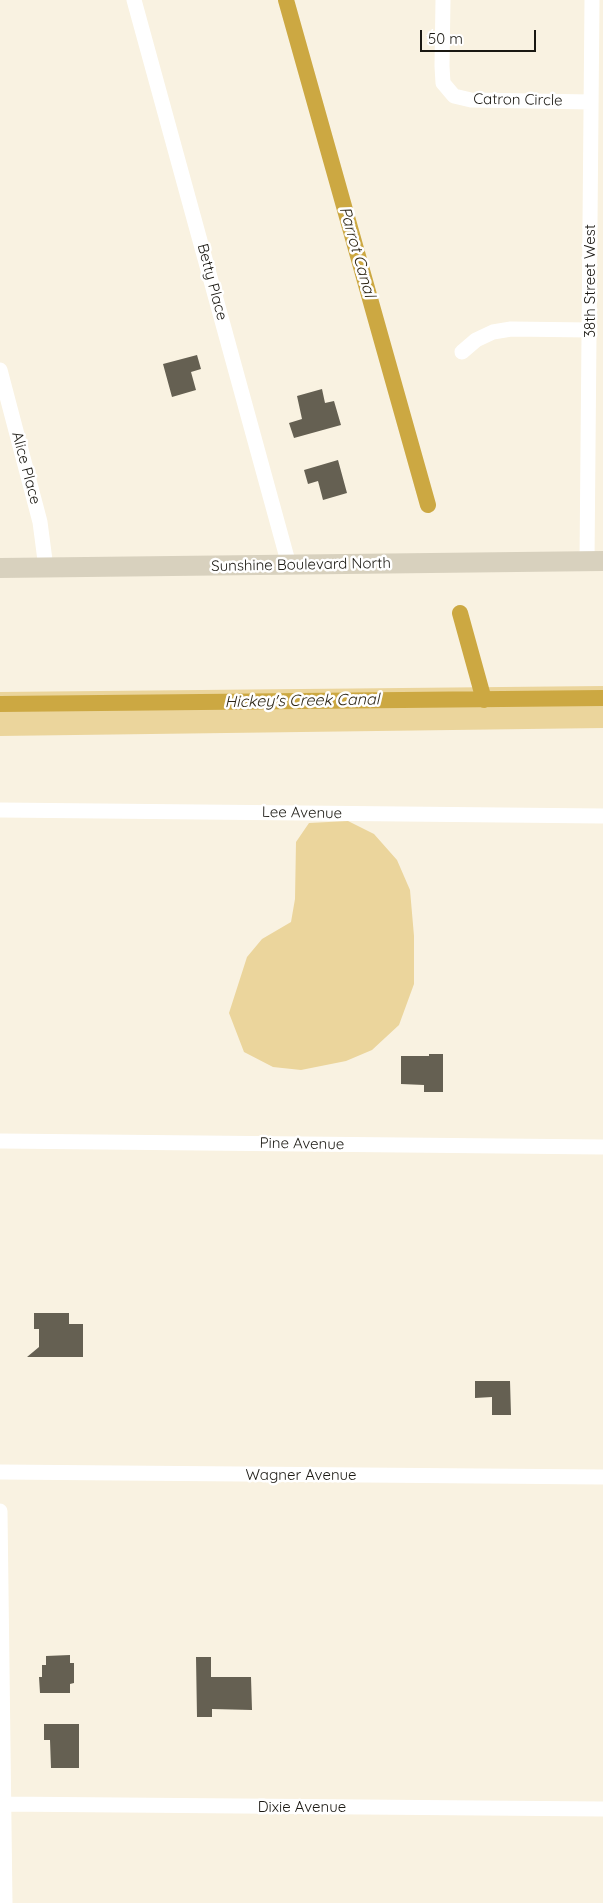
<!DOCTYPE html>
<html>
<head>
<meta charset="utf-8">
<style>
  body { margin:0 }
  #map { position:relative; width:603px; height:1903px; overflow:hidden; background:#f9f2e1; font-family:Quicksand,sans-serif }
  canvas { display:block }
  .scale { position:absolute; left:420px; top:30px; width:116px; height:22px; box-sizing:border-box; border:2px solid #1a1812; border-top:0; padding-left:6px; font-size:15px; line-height:18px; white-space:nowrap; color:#1a1812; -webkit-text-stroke:4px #fff; paint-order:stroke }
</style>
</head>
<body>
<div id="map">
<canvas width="603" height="1903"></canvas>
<div class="scale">50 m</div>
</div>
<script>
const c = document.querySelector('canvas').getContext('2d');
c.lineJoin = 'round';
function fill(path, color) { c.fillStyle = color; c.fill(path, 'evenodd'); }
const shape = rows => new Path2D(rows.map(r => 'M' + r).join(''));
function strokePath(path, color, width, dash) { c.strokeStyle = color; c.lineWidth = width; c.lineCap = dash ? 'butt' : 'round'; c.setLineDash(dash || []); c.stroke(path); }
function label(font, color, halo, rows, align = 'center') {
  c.font = font + ' Quicksand,sans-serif'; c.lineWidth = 5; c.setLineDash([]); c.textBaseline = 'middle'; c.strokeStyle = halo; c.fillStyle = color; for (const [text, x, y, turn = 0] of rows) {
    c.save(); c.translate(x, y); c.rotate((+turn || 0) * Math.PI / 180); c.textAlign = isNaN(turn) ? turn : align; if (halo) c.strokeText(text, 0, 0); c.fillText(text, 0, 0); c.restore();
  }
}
fill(shape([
  [603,686,603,728,0,736,0,692],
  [348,821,374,834,397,860,410,890,414,936,414,984,399,1025,372,1050,346,1061,301,1070,273,1067,244,1052,229,1013,247,957,262,939,291,922,295,899,296,842,309,823]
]), '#ebd59c');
strokePath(shape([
  [286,0,428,505],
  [460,613,484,700],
  [0,704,603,698]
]), '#cca842', 16);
fill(shape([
  [197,355,201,369,191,372,196,390,172,397,163,364],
  [322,389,325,403,334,401,341,425,294,438,289,423,302,419,297,396],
  [338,460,347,493,323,500,318,481,308,484,304,470],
  [429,1054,443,1054,443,1092,424,1092,424,1085,401,1084,401,1056,429,1056],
  [34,1313,69,1313,69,1324,83,1324,83,1357,27,1357,39,1347,39,1329,34,1329],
  [475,1381,510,1381,511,1415,492,1415,492,1397,475,1398],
  [70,1655,70,1663,74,1663,74,1683,70,1684,70,1693,40,1693,39,1677,42,1677,42,1665,46,1665,46,1656],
  [196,1657,211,1657,211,1677,251,1677,252,1710,212,1709,212,1717,197,1717],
  [44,1724,79,1724,79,1768,51,1768,50,1740,44,1740]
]), '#656052');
strokePath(shape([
  [134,0,289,565],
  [443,0,442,66,443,83,454,96,471,100,591,102],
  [462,352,476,340,493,332,511,329,590,330],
  [0,370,40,522,46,568],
  [587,561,592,0],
  [0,810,603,816],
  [0,1141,603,1147],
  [0,1472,603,1477],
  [0,1511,5,1903],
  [0,1804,603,1809]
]), '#fff', 15);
strokePath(shape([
  [0,568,603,561]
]), '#d8d1be', 20);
label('15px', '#1a1812', '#fff', [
  ["Catron Circle",518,100,1],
  ["38th Street West",590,281,-90],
  ["Betty Place",212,282,75],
  ["Alice Place",26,468,75],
  ["Sunshine Boulevard North",301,565,-1],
  ["Lee Avenue",302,813,1],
  ["Pine Avenue",302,1144,1],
  ["Wagner Avenue",301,1475],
  ["Dixie Avenue",302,1807]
]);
label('italic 16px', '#2f2817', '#fff', [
  ["Parrot Canal",357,252,74],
  ["Hickey's Creek Canal",302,701,-1]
]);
</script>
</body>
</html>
